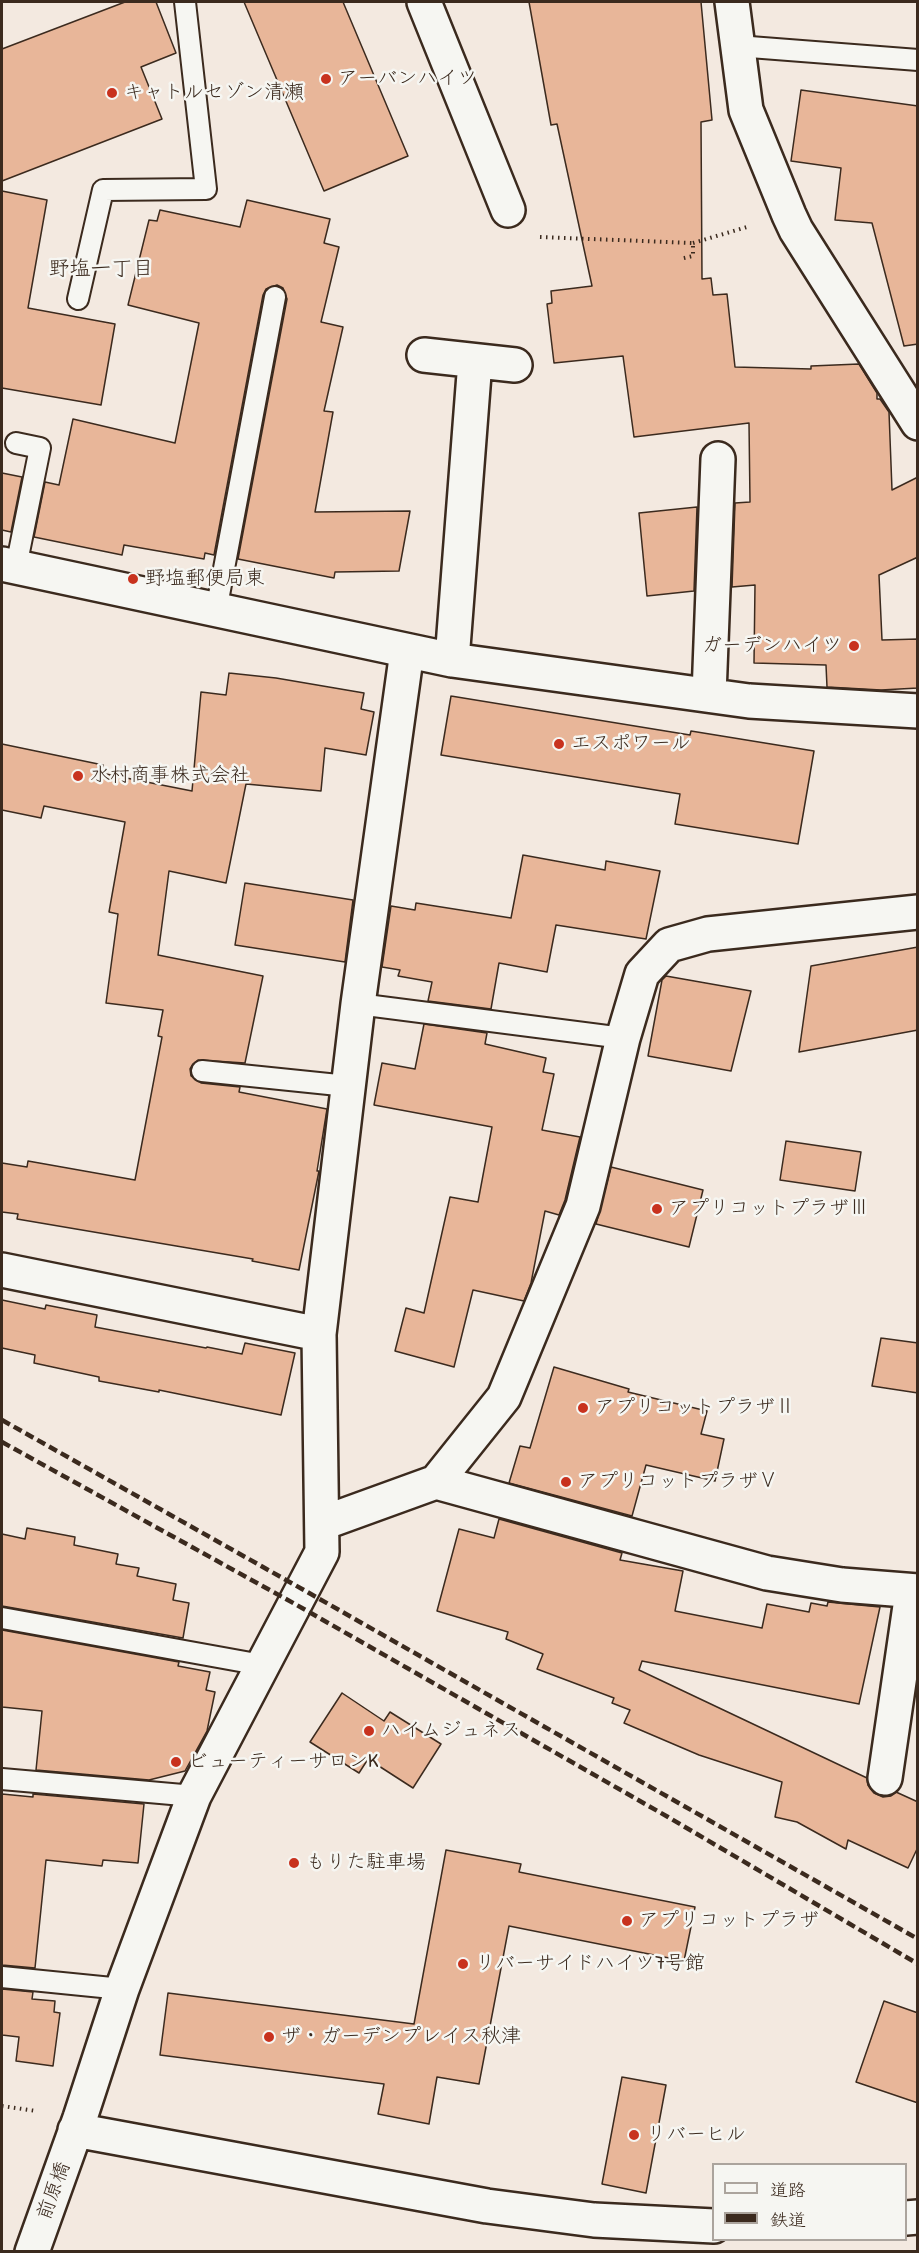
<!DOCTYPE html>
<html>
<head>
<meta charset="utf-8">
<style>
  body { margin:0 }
  #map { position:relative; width:919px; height:2253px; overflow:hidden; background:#f3e9e0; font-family:"Patrick Hand","Klee One",sans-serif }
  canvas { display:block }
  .frame { position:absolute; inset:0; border:3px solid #3b2a1e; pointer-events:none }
  .legend { position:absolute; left:712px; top:2163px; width:195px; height:78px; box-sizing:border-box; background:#f6f6f2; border:2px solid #aba49d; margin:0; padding:8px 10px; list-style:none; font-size:18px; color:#3b2a1e }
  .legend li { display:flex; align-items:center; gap:12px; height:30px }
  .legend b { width:30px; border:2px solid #aba49d }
</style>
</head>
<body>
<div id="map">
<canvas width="919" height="2253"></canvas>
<div class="frame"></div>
<ul class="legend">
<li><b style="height:8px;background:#f6f6f2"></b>道路</li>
<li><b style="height:8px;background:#3b2a1e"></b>鉄道</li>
</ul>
</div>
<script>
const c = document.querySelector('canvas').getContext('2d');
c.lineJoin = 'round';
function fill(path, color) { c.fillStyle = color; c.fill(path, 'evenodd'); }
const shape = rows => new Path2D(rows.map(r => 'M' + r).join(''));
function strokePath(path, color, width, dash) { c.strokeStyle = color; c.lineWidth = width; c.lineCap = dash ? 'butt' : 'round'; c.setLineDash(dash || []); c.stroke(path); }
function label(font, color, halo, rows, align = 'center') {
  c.font = font + ' "Patrick Hand","Klee One",sans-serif'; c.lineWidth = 5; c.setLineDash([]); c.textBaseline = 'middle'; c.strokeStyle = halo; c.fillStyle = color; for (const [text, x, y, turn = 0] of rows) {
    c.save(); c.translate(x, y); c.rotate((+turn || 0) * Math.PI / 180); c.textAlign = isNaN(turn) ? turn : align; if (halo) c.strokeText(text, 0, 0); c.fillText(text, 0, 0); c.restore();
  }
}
const building = shape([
  [125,2,156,2,176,53,141,67,162,119,2,181,2,49,125,2],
  [244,2,343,2,408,156,324,191,244,2],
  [529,2,701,2,712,120,701,122,702,279,711,278,713,295,727,294,735,367,811,369,811,366,859,364,877,393,877,399,880,399,889,412,892,490,918,477,918,557,879,575,882,640,918,639,918,688,881,690,827,687,826,665,754,663,755,585,732,587,735,503,750,502,749,423,634,437,623,356,554,363,547,304,552,303,551,291,592,286,557,124,551,125,529,2],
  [801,90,918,106,918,344,904,346,872,223,835,220,841,168,791,161,801,90],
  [2,191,47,200,28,308,115,324,101,405,2,388,2,191],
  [247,200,330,219,324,243,339,247,321,322,343,327,324,411,333,412,315,512,410,511,399,571,335,572,334,578,238,559,287,299,283,288,277,285,266,289,263,295,214,555,205,553,204,559,124,545,122,555,34,537,45,482,59,485,73,419,175,443,199,323,128,305,149,220,157,221,160,210,240,227,247,200],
  [2,473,22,477,11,532,2,530,2,473],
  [697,507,694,591,647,596,639,513,697,507],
  [229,673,276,678,364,693,361,709,374,712,366,755,325,748,321,791,246,784,226,883,169,871,158,955,263,976,245,1063,198,1060,193,1064,190,1069,191,1076,201,1083,240,1087,239,1092,327,1109,317,1171,319,1171,299,1270,252,1261,253,1259,17,1219,18,1214,2,1212,2,1163,27,1167,28,1161,135,1180,162,1037,158,1036,163,1010,106,1003,118,914,109,912,125,822,44,806,41,818,2,810,2,744,103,765,101,773,192,791,201,692,226,695,229,673],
  [451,696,690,735,691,731,814,751,798,844,675,824,680,794,441,755,451,696],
  [523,855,605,870,606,861,660,871,646,939,556,925,547,972,499,963,491,1009,428,1001,432,982,398,976,400,970,382,967,391,906,415,910,416,903,511,918,523,855],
  [245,883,353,900,345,962,235,945,245,883],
  [918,947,918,1030,799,1052,811,966,918,947],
  [666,976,751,991,731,1071,648,1056,662,980,666,976],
  [424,1024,487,1033,485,1044,546,1058,543,1072,554,1074,542,1130,580,1137,565,1200,559,1215,545,1211,531,1283,524,1301,473,1290,454,1367,395,1351,406,1308,424,1313,450,1197,478,1202,492,1127,374,1105,382,1063,415,1069,424,1024],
  [786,1141,861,1152,855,1191,780,1180,786,1141],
  [611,1167,703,1190,689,1247,596,1224,611,1167],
  [2,1300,45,1309,46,1305,97,1315,95,1327,206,1348,207,1347,242,1354,245,1343,295,1353,281,1415,159,1390,159,1392,99,1381,99,1377,34,1363,35,1355,2,1348,2,1300],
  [881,1338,918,1343,918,1393,872,1386,881,1338],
  [554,1367,629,1389,628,1392,707,1411,701,1434,724,1439,715,1481,646,1465,632,1516,509,1483,520,1446,530,1448,554,1367],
  [499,1519,622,1553,620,1560,683,1571,675,1611,762,1628,767,1604,809,1612,811,1603,827,1606,828,1602,880,1607,859,1704,642,1661,639,1670,867,1778,868,1785,874,1793,883,1797,891,1796,896,1792,918,1802,918,1847,908,1868,848,1840,846,1849,797,1822,775,1817,782,1782,699,1755,624,1723,630,1710,612,1703,614,1698,537,1669,543,1654,506,1639,508,1632,437,1611,459,1529,494,1538,499,1519],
  [27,1528,75,1537,74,1545,118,1554,116,1564,139,1568,137,1576,176,1584,173,1600,189,1603,183,1638,2,1606,2,1534,25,1539,27,1528],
  [2,1630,179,1662,178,1666,210,1672,206,1690,215,1692,207,1731,185,1771,149,1780,36,1770,42,1711,2,1707,2,1630],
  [342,1693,384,1721,390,1712,441,1744,413,1788,368,1759,359,1773,310,1742,342,1693],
  [2,1794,33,1797,33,1794,144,1804,138,1863,103,1860,102,1866,46,1860,35,1968,2,1965,2,1794],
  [446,1850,521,1864,519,1872,695,1907,684,1961,509,1926,479,2084,437,2077,429,2124,378,2114,384,2084,160,2055,168,1993,414,2024,446,1850],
  [2,1989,33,1992,32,1999,55,2001,54,2012,60,2013,53,2066,16,2061,19,2037,2,2035,2,1989],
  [884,2001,918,2013,918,2103,856,2082,884,2001],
  [622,2077,666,2085,646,2193,602,2184,622,2077]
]);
fill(building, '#e8b699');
strokePath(building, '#3b2a1e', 1.5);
const service = shape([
  [737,46,918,60],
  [78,299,103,190,206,189,185,2],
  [16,443,40,448,16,567],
  [216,611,275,297],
  [358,1004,623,1038],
  [202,1071,348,1086],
  [2,1618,262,1665],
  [2,1779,194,1796],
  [2,1977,122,1989]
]);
const minor = shape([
  [424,2,508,210],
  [732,2,746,110,789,215,796,230,918,423],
  [424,355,515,365],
  [2,564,452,660,749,701,918,711],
  [452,660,475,361],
  [709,695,718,459],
  [2,1270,319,1334],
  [436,1482,767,1573,842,1585,918,1591],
  [323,1523,436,1482,504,1397,583,1206,623,1038,642,974,669,945,708,934,918,912],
  [885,1778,912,1592],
  [75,2130,487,2206,594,2220,714,2226],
  [906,2218,918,2217],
  [32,2252,80,2118,122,1989,194,1796,322,1552,319,1334,358,1004,407,651]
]);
strokePath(service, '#3b2a1e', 24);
strokePath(minor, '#3b2a1e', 38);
strokePath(shape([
  [540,237,693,243,693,256,680,259],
  [693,243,747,227],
  [2,2106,36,2111]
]), '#3b2a1e', 4, [1.5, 4.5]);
strokePath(service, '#f6f6f2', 20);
strokePath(minor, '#f6f6f2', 33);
strokePath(shape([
  [2,1420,302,1589,918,1939],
  [2,1442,295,1604,668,1817,918,1964]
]), '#3b2a1e', 4.5, [9, 4.5]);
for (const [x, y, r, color] of [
  [326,79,6,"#c8321e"],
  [112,93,6,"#c8321e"],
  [133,579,6,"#c8321e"],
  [854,646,6,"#c8321e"],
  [559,744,6,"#c8321e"],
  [78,776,6,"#c8321e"],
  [657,1209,6,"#c8321e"],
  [583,1408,6,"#c8321e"],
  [566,1482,6,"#c8321e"],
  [369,1731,6,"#c8321e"],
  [176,1762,6,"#c8321e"],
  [294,1863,6,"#c8321e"],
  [627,1921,6,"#c8321e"],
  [463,1964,6,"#c8321e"],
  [269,2037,6,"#c8321e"],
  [634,2135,6,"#c8321e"]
]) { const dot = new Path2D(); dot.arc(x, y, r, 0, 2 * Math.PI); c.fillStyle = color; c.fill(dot); strokePath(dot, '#f6f6f2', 2); }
label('20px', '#3b2a1e', '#f6f6f2', [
  ["アーバンハイツ",338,79],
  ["キャトルセゾン清瀬",124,93],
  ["野塩郵便局東",145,579],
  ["ガーデンハイツ",842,646,"right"],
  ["エスポワール",571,744],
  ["水村商事株式会社",90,776],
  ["アプリコットプラザⅢ",669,1209],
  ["アプリコットプラザⅡ",595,1408],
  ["アプリコットプラザⅤ",578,1482],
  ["ハイムジュネス",381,1731],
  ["ビューティーサロンK",188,1762],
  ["もりた駐車場",306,1863],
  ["アプリコットプラザ",639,1921],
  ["リバーサイドハイツ7号館",475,1964],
  ["ザ・ガーデンプレイス秋津",281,2037],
  ["リバーヒル",646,2135]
], 'left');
label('20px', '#3b2a1e', '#f6f6f2', [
  ["前原橋",54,2191,-70]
]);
label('21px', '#3b2a1e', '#f6f6f2', [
  ["野塩一丁目",101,269]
]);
</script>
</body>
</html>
